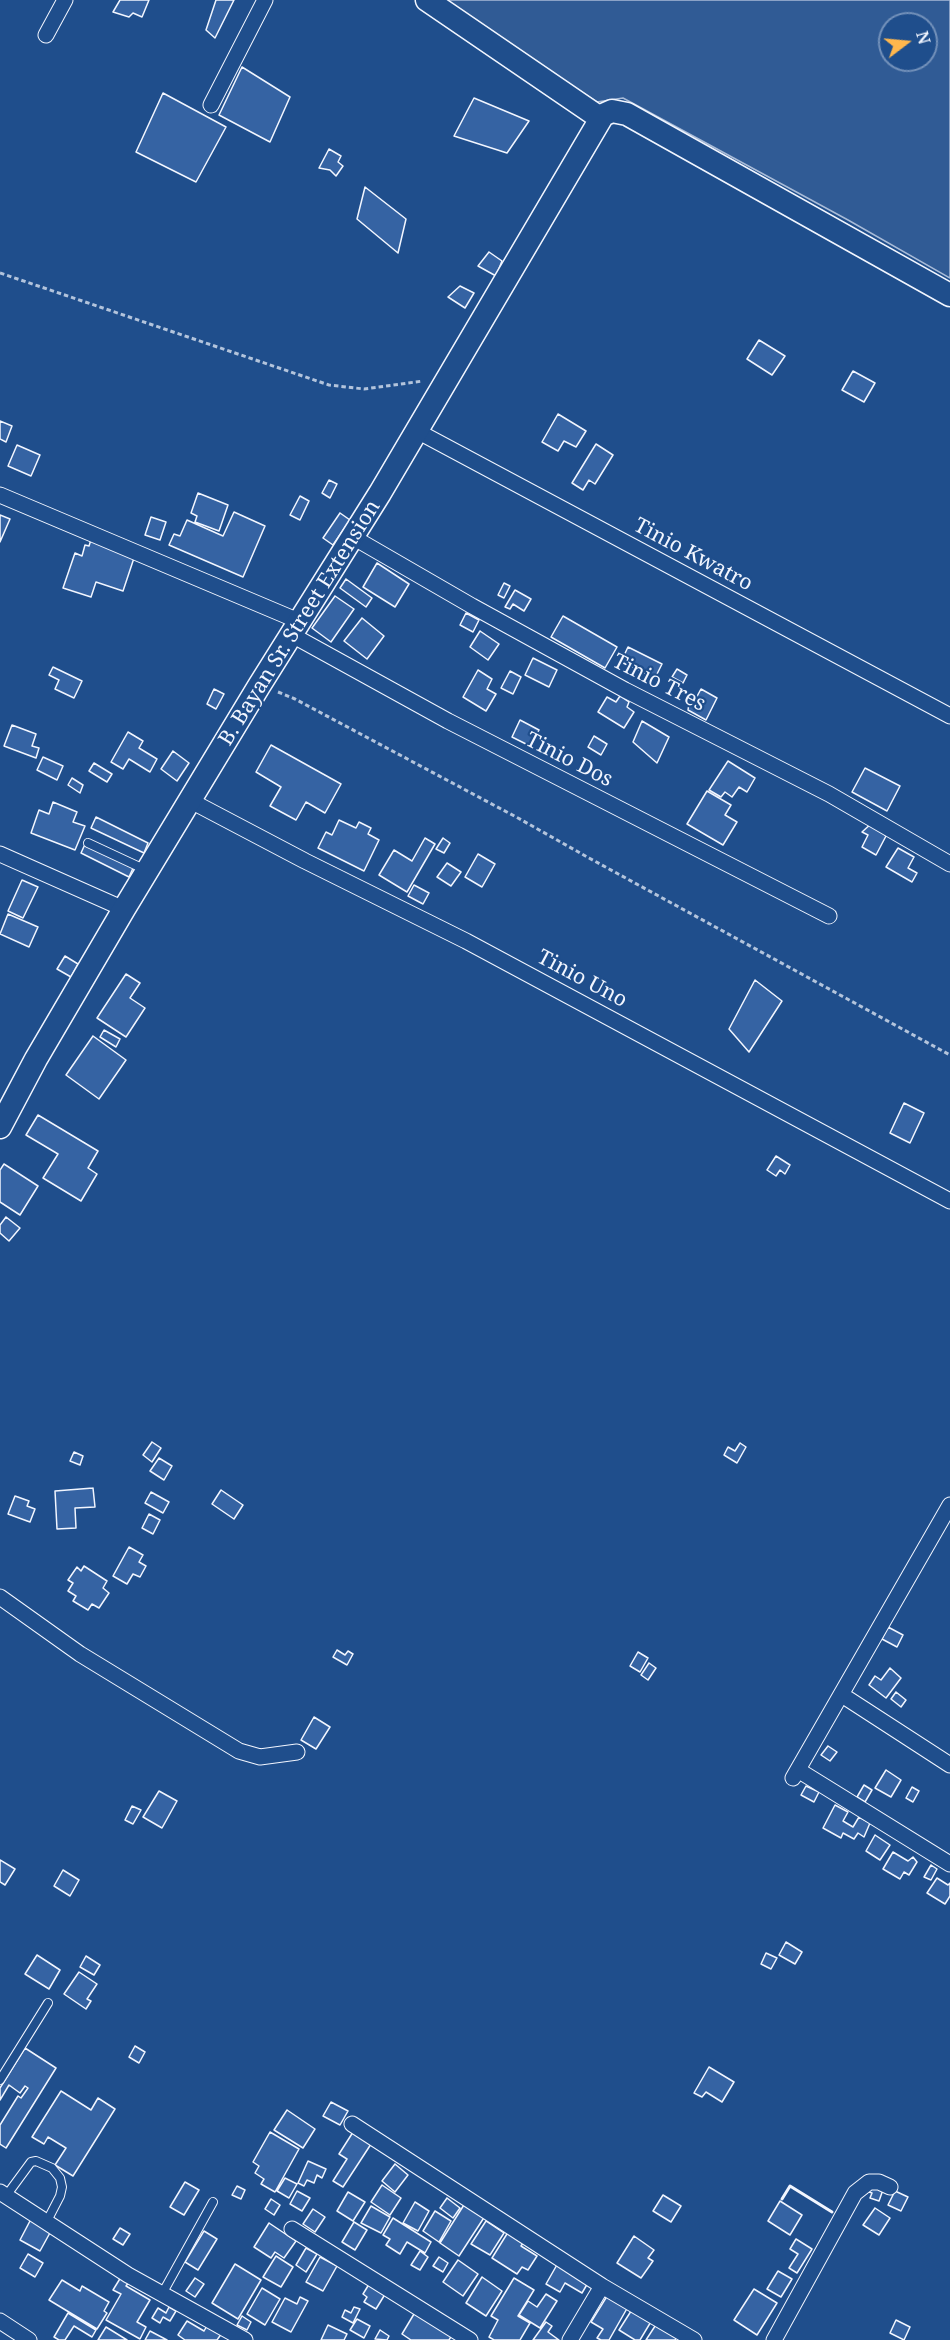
<!DOCTYPE html>
<html>
<head>
<meta charset="utf-8">
<style>
  body { margin:0 }
  #map { position:relative; width:950px; height:2340px; overflow:hidden; background:#1f4e8c; font-family:"Noto Serif",serif }
  canvas { display:block }
  .north { position:absolute; left:878px; top:12px; width:60px; height:60px; box-sizing:border-box; background:#1f4e8c; border:2px solid #7391ba; border-radius:50%; rotate:74deg; font-size:16px; font-weight:700; line-height:24px; text-align:center; color:#f2f6ff }
  .north::after { content:''; display:block; margin:auto; width:21px; height:27px; background:#ffb74d; clip-path:polygon(50% 0,100% 100%,50% 72%,0 100%) }
</style>
</head>
<body>
<div id="map">
<canvas width="950" height="2340"></canvas>
<div class="north">N</div>
</div>
<script>
const c = document.querySelector('canvas').getContext('2d');
c.lineJoin = 'round';
function fill(path, color) { c.fillStyle = color; c.fill(path, 'evenodd'); }
const shape = rows => new Path2D(rows.map(r => 'M' + r).join(''));
function strokePath(path, color, width, dash) { c.strokeStyle = color; c.lineWidth = width; c.lineCap = dash ? 'butt' : 'round'; c.setLineDash(dash || []); c.stroke(path); }
function label(font, color, halo, rows, align = 'center') {
  c.font = font + ' "Noto Serif",serif'; c.lineWidth = 4.5; c.setLineDash([]); c.textBaseline = 'middle'; c.strokeStyle = halo; c.fillStyle = color; for (const [text, x, y, turn = 0] of rows) {
    c.save(); c.translate(x, y); c.rotate((+turn || 0) * Math.PI / 180); c.textAlign = isNaN(turn) ? turn : align; if (halo) c.strokeText(text, 0, 0); c.fillText(text, 0, 0); c.restore();
  }
}
const built = shape([
  [438,0,950,0,950,278,848,220,623,98,597,102,438,0],
  [890,24,926,24,926,60,890,60,890,24]
]);
fill(built, '#305b95');
strokePath(built, '#a8bbd7', 1.5);
const building = shape([
  [120,0,149,0,142,17,133,13,129,17,113,12,120,0],
  [216,0,234,0,215,38,206,30,216,0],
  [242,67,290,97,270,142,219,115,242,67],
  [163,93,226,127,196,182,136,152,163,93],
  [474,98,529,121,507,153,454,136,474,98],
  [329,149,341,156,338,162,343,166,336,176,330,170,319,168,329,149],
  [365,187,406,219,398,253,357,219,365,187],
  [489,252,502,261,496,276,478,266,489,252],
  [460,286,474,293,465,308,448,297,460,286],
  [759,340,785,356,772,375,747,359,759,340],
  [853,371,875,383,864,402,842,390,853,371],
  [558,414,586,431,576,447,564,441,558,451,542,442,558,414],
  [0,421,12,426,6,442,0,439,0,421],
  [596,444,613,455,595,484,589,480,583,490,572,483,596,444],
  [17,445,40,455,31,476,8,466,17,445],
  [329,480,337,484,330,498,322,493,329,480],
  [198,493,228,505,219,531,195,522,197,516,191,513,198,493],
  [300,496,309,501,300,520,290,515,300,496],
  [234,512,265,526,243,577,169,545,174,534,180,536,187,520,223,536,234,512],
  [340,513,350,520,333,545,323,538,340,513],
  [0,515,10,519,0,542,0,515],
  [151,517,166,522,160,540,145,535,151,517],
  [94,530,136,552,123,591,96,582,91,597,63,588,75,553,82,556,85,545,89,546,94,530],
  [377,563,409,584,395,607,363,587,377,563],
  [346,579,372,598,366,607,340,588,346,579],
  [504,583,510,586,504,598,498,595,504,583],
  [515,590,531,599,524,611,513,604,510,609,505,607,515,590],
  [335,596,354,609,331,642,312,628,335,596],
  [466,613,479,620,473,632,460,625,466,613],
  [563,616,617,647,605,668,551,637,563,616],
  [362,618,384,636,367,659,344,641,362,618],
  [480,631,499,644,488,660,470,647,480,631],
  [628,647,662,664,655,678,621,662,628,647],
  [533,658,557,670,549,687,525,675,533,658],
  [53,667,82,681,74,698,55,689,59,680,49,675,53,667],
  [677,669,687,675,683,683,672,677,677,669],
  [478,670,492,679,487,689,496,694,486,711,463,697,478,670],
  [510,671,521,677,513,694,501,688,510,671],
  [214,689,224,694,216,709,207,704,214,689],
  [701,689,717,698,706,720,688,710,690,697,695,700,701,689],
  [620,696,629,702,627,707,634,712,624,728,598,712,607,697,616,702,620,696],
  [520,720,539,730,530,746,512,737,520,720],
  [642,721,669,737,657,763,633,742,642,721],
  [12,725,36,734,32,746,39,748,36,758,4,746,12,725],
  [128,732,143,741,139,748,157,759,150,772,129,759,123,769,111,762,128,732],
  [594,736,607,744,601,755,588,747,594,736],
  [271,745,341,784,325,813,306,802,296,820,270,806,281,787,256,772,271,745],
  [173,751,189,763,177,781,161,769,173,751],
  [43,757,63,766,57,780,37,770,43,757],
  [728,761,755,778,747,792,739,787,732,797,725,792,721,797,709,790,728,761],
  [94,763,112,774,107,782,89,771,94,763],
  [865,768,900,786,887,811,852,792,865,768],
  [72,778,83,785,80,793,68,785,72,778],
  [707,791,731,805,725,815,737,822,723,845,687,824,707,791],
  [53,802,77,812,73,822,85,826,75,850,31,833,39,810,49,814,53,802],
  [96,817,148,843,144,853,91,828,96,817],
  [339,820,356,828,359,822,371,828,368,834,379,840,364,871,318,848,326,832,332,835,339,820],
  [873,822,886,836,876,855,862,847,868,835,862,832,873,822],
  [425,838,435,844,407,892,379,875,394,850,412,861,425,838],
  [443,838,450,843,444,853,436,849,443,838],
  [86,842,134,866,129,877,81,853,86,842],
  [898,848,914,857,908,868,917,873,912,882,886,867,898,848],
  [478,854,495,864,482,887,465,877,478,854],
  [447,863,461,872,451,886,437,877,447,863],
  [22,880,38,887,23,918,8,911,22,880],
  [414,885,429,893,423,904,408,896,414,885],
  [8,914,38,927,29,947,0,934,8,914],
  [65,956,78,964,71,977,57,969,65,956],
  [126,974,140,983,130,998,145,1008,126,1037,97,1018,126,974],
  [755,980,782,1001,749,1052,729,1029,755,980],
  [104,1030,120,1039,116,1047,100,1037,104,1030],
  [93,1036,126,1060,99,1099,66,1075,93,1036],
  [904,1103,924,1113,910,1143,890,1133,904,1103],
  [38,1115,98,1151,88,1168,97,1174,81,1201,43,1178,58,1154,26,1135,38,1115],
  [776,1156,790,1165,785,1174,780,1170,776,1176,767,1170,776,1156],
  [4,1164,38,1186,20,1215,0,1202,0,1170,4,1164],
  [6,1217,20,1228,9,1241,0,1233,0,1225,6,1217],
  [152,1442,161,1448,152,1462,143,1455,152,1442],
  [740,1443,746,1447,737,1463,724,1455,728,1447,735,1451,740,1443],
  [74,1452,83,1456,80,1465,70,1461,74,1452],
  [159,1458,172,1466,164,1480,150,1471,159,1458],
  [93,1488,95,1507,75,1508,76,1528,57,1529,55,1491,93,1488],
  [221,1490,243,1505,234,1519,212,1504,221,1490],
  [151,1492,169,1502,163,1513,145,1503,151,1492],
  [15,1496,29,1501,27,1506,35,1509,30,1522,8,1514,15,1496],
  [149,1514,160,1520,153,1534,142,1528,149,1514],
  [129,1547,143,1555,139,1562,146,1566,140,1577,133,1574,127,1584,113,1576,129,1547],
  [84,1566,107,1581,103,1588,109,1593,99,1608,92,1604,88,1610,73,1601,76,1596,68,1591,73,1583,68,1580,77,1567,81,1571,84,1566],
  [888,1627,903,1635,897,1647,882,1639,888,1627],
  [337,1650,345,1655,348,1651,353,1654,347,1665,333,1657,337,1650],
  [638,1652,648,1658,640,1672,630,1666,638,1652],
  [649,1663,656,1668,648,1680,641,1675,649,1663],
  [890,1668,901,1678,886,1698,869,1685,875,1676,881,1680,890,1668],
  [896,1692,906,1700,901,1707,891,1699,896,1692],
  [314,1717,330,1727,316,1749,301,1740,314,1717],
  [828,1746,837,1752,830,1761,821,1755,828,1746],
  [886,1770,901,1780,891,1797,875,1788,886,1770],
  [864,1785,872,1790,865,1802,857,1797,864,1785],
  [806,1786,819,1792,814,1802,801,1795,806,1786],
  [912,1787,919,1791,913,1802,906,1798,912,1787],
  [159,1791,177,1801,162,1828,143,1817,159,1791],
  [835,1805,848,1812,843,1821,853,1827,859,1817,870,1823,864,1837,858,1833,854,1839,843,1833,841,1838,823,1828,835,1805],
  [132,1806,141,1810,133,1824,125,1820,132,1806],
  [875,1835,890,1845,880,1860,866,1851,875,1835],
  [893,1852,908,1861,913,1857,917,1862,909,1875,904,1872,900,1879,883,1869,893,1852],
  [0,1860,15,1869,5,1885,0,1882,0,1860],
  [931,1865,937,1869,931,1880,924,1877,931,1865],
  [63,1870,79,1880,70,1896,54,1886,63,1870],
  [937,1878,948,1885,950,1883,950,1896,945,1904,927,1893,937,1878],
  [786,1942,802,1952,795,1964,779,1955,786,1942],
  [766,1953,777,1958,771,1969,761,1964,766,1953],
  [37,1955,60,1970,49,1989,25,1974,37,1955],
  [86,1956,100,1965,94,1975,80,1967,86,1956],
  [79,1972,97,1984,87,1999,91,2001,86,2009,64,1994,79,1972],
  [135,2046,145,2052,139,2063,129,2057,135,2046],
  [25,2048,56,2068,6,2148,0,2144,0,2125,18,2096,21,2098,28,2088,25,2086,20,2093,9,2085,0,2100,0,2088,25,2048],
  [709,2067,734,2082,722,2102,706,2092,702,2097,694,2093,709,2067],
  [61,2091,91,2110,98,2098,115,2109,73,2176,55,2165,66,2148,48,2137,44,2144,32,2137,61,2091],
  [331,2102,348,2111,340,2125,323,2116,331,2102],
  [287,2110,315,2129,303,2148,274,2130,287,2110],
  [355,2129,373,2141,343,2187,333,2181,347,2159,339,2154,355,2129],
  [270,2132,299,2149,275,2192,261,2184,264,2179,255,2173,259,2166,253,2162,270,2132],
  [308,2161,326,2169,322,2178,317,2175,314,2183,307,2180,304,2186,298,2183,308,2161],
  [395,2164,408,2175,395,2192,382,2181,395,2164],
  [285,2178,297,2184,289,2198,277,2191,285,2178],
  [185,2182,199,2190,184,2215,170,2207,185,2182],
  [873,2182,884,2187,879,2201,870,2198,872,2193,869,2192,873,2182],
  [382,2185,401,2198,390,2215,371,2202,382,2185],
  [237,2186,245,2190,241,2199,232,2195,237,2186],
  [297,2191,310,2198,302,2211,290,2204,297,2191],
  [895,2191,908,2197,901,2211,888,2205,895,2191],
  [348,2192,365,2202,353,2221,337,2211,348,2192],
  [663,2195,681,2206,671,2222,653,2211,663,2195],
  [447,2198,460,2208,453,2218,440,2208,447,2198],
  [271,2199,280,2205,274,2215,265,2209,271,2199],
  [467,2200,487,2213,459,2256,440,2243,467,2200],
  [780,2201,802,2215,790,2235,768,2221,780,2201],
  [415,2202,429,2211,418,2231,403,2223,415,2202],
  [371,2206,390,2217,381,2233,361,2223,371,2206],
  [875,2208,890,2218,879,2235,863,2225,875,2208],
  [313,2209,325,2217,315,2232,303,2224,313,2209],
  [435,2211,451,2221,439,2242,423,2231,435,2211],
  [393,2218,431,2242,425,2253,407,2242,400,2254,386,2245,390,2239,383,2235,393,2218],
  [31,2219,51,2231,40,2251,20,2240,31,2219],
  [486,2221,504,2233,490,2255,471,2244,486,2221],
  [354,2222,367,2230,355,2250,342,2242,354,2222],
  [269,2223,296,2241,284,2258,275,2252,271,2258,254,2247,269,2223],
  [120,2228,130,2234,123,2245,113,2239,120,2228],
  [510,2229,526,2239,521,2246,537,2256,528,2270,522,2267,517,2274,492,2258,510,2229],
  [204,2231,217,2239,198,2270,185,2262,204,2231],
  [634,2236,654,2250,648,2258,653,2261,641,2278,617,2263,634,2236],
  [796,2239,812,2249,797,2273,789,2268,798,2254,790,2249,796,2239],
  [306,2248,317,2254,306,2272,296,2265,306,2248],
  [420,2251,428,2257,420,2270,411,2265,420,2251],
  [28,2254,43,2263,35,2277,20,2268,28,2254],
  [276,2256,293,2267,281,2287,263,2277,276,2256],
  [320,2257,337,2266,323,2291,306,2282,320,2257],
  [439,2257,448,2263,443,2272,433,2266,439,2257],
  [458,2260,478,2274,463,2296,443,2282,458,2260],
  [558,2263,589,2281,582,2293,565,2283,560,2292,546,2284,558,2263],
  [235,2264,261,2280,238,2319,212,2303,235,2264],
  [778,2271,792,2279,781,2297,767,2289,778,2271],
  [121,2277,129,2282,126,2286,150,2300,137,2322,146,2327,140,2339,106,2320,121,2294,113,2290,121,2277],
  [482,2277,502,2291,486,2316,466,2303,482,2277],
  [195,2278,204,2284,195,2297,186,2291,195,2278],
  [514,2278,534,2290,518,2316,530,2323,520,2340,494,2340,489,2337,498,2320,491,2316,514,2278],
  [62,2280,80,2291,82,2286,109,2302,104,2311,107,2313,97,2329,49,2300,62,2280],
  [371,2281,387,2291,376,2309,364,2302,367,2297,363,2294,371,2281],
  [262,2288,280,2299,265,2325,247,2314,262,2288],
  [754,2289,777,2303,757,2335,734,2320,754,2289],
  [609,2293,629,2305,609,2340,601,2340,597,2338,603,2329,591,2322,609,2293],
  [546,2294,557,2301,540,2328,519,2315,528,2301,537,2307,546,2294],
  [300,2297,308,2301,291,2332,272,2322,285,2298,297,2304,300,2297],
  [169,2307,176,2311,170,2321,163,2317,160,2323,152,2318,158,2308,166,2313,169,2307],
  [354,2307,360,2309,353,2323,342,2317,345,2310,351,2313,354,2307],
  [633,2308,652,2320,640,2340,635,2340,619,2330,633,2308],
  [417,2309,454,2332,449,2340,411,2340,402,2334,417,2309],
  [68,2313,96,2330,92,2337,74,2326,65,2340,59,2340,54,2337,68,2313],
  [242,2316,251,2322,247,2330,237,2325,242,2316],
  [357,2319,370,2326,364,2338,350,2330,357,2319],
  [659,2320,679,2334,675,2340,646,2340,659,2320],
  [896,2320,910,2327,904,2340,890,2333,896,2320],
  [187,2321,204,2331,208,2324,222,2333,217,2340,185,2340,178,2335,187,2321],
  [546,2322,552,2326,548,2332,559,2340,533,2340,546,2322],
  [328,2325,347,2334,344,2340,321,2340,328,2325],
  [106,2327,127,2340,98,2340,106,2327],
  [380,2330,389,2336,387,2340,375,2339,380,2330],
  [150,2331,167,2340,145,2340,150,2331]
]);
fill(building, '#3563a3');
strokePath(building, '#f2f6ff', 1.5);
const lane = shape([
  [88,843,146,870],
  [0,2080,48,2003],
  [6,2196,31,2162,36,2161,52,2168,60,2178,62,2187,60,2196,46,2223],
  [162,2294,213,2202]
]);
const street = shape([
  [46,35,65,0],
  [211,105,265,0],
  [417,431,950,716],
  [0,495,301,622],
  [351,536,472,606,625,690,829,794,950,864],
  [292,635,448,721,829,916],
  [191,801,305,861,466,941,950,1201],
  [0,854,124,909],
  [0,1597,80,1654,239,1751,260,1757,297,1752],
  [842,1695,950,1765],
  [798,1770,950,1864],
  [793,1778,950,1505],
  [352,2124,602,2286,694,2340],
  [0,2192,128,2275,245,2340],
  [292,2229,470,2340],
  [0,2321,29,2340],
  [570,2340,602,2286],
  [774,2340,855,2193,869,2182,879,2182,890,2187]
]);
const secondary = shape([
  [427,0,600,118],
  [0,1127,36,1059,124,909,259,686,380,493,603,115,612,111,627,114,950,295]
]);
strokePath(lane, '#f2f6ff', 10);
strokePath(street, '#f2f6ff', 17);
strokePath(secondary, '#f2f6ff', 25);
strokePath(shape([
  [0,273,329,385,364,389,423,381],
  [278,692,295,699,518,818,589,858,950,1055]
]), '#b3c4dc', 3, [4.5, 3]);
strokePath(lane, '#1f4e8c', 8);
strokePath(street, '#1f4e8c', 15);
strokePath(secondary, '#1f4e8c', 22);
strokePath(shape([
  [782,2199,790,2186,832,2212]
]), '#f2f6ff', 3);
label('21px', '#f2f6ff', '#1f4e8c', [
  ["Tinio Kwatro",693,555,28],
  ["B. Bayan Sr. Street Extension",300,623,-58],
  ["Tinio Tres",659,683,27],
  ["Tinio Dos",569,760,27],
  ["Tinio Uno",582,979,28]
]);
</script>
</body>
</html>
